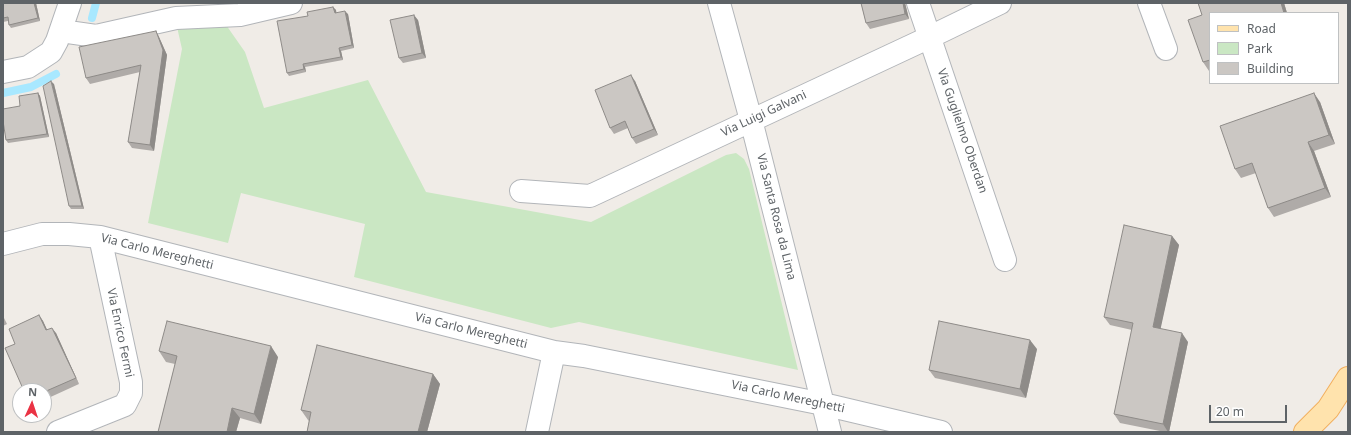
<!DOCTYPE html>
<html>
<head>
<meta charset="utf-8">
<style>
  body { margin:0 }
  #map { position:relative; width:1351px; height:435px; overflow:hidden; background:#f0ece7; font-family:"Noto Sans",sans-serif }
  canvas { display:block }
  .frame { position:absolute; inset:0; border:4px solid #5e6367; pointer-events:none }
  .legend { position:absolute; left:1209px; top:12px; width:130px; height:72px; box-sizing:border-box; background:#fff; border:1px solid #bfc1c2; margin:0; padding:5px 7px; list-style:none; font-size:12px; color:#5e6367 }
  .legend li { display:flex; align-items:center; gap:8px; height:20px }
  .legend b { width:20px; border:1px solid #bfc1c2 }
  .north { position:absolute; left:12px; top:383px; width:40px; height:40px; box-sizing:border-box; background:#fff; border:1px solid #bfc1c2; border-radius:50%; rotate:3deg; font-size:11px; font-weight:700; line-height:16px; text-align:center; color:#5e6367 }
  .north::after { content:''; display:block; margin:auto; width:14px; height:18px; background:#ea3344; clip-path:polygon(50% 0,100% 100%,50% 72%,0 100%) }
  .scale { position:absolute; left:1209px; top:405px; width:78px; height:18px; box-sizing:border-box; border:2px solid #5e6367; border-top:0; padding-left:5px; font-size:12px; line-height:14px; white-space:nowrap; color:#5e6367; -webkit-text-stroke:3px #fff; paint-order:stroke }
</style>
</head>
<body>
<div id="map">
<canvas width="1351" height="435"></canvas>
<div class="frame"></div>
<ul class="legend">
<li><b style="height:5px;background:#ffe3ad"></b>Road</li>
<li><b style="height:11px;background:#cae7c3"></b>Park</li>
<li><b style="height:11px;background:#cbc7c3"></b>Building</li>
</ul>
<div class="north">N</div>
<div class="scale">20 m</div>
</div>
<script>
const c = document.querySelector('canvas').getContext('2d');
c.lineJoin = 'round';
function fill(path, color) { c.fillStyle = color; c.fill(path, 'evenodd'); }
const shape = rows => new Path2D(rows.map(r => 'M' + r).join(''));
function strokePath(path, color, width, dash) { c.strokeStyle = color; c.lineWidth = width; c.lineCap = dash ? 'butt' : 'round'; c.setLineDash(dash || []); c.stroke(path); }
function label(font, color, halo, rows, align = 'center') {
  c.font = font + ' "Noto Sans",sans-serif'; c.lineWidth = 3; c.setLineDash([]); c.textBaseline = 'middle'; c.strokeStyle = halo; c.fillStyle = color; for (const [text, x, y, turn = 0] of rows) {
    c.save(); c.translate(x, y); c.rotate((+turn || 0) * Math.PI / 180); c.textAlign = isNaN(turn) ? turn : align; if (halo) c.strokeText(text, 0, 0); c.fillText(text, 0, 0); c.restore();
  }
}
fill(shape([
  [224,22,245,52,264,108,368,80,426,192,591,222,726,155,736,153,744,159,749,169,798,370,579,322,551,328,354,277,365,224,241,193,228,243,148,223,182,49,177,27]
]), '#cae7c3');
strokePath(shape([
  [92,18,96,3],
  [3,93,31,87,56,74]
]), '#a8e8ff', 8);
const minor = shape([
  [719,3,751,120,830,432],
  [918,3,1005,260],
  [1149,3,1166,49],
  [61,31,96,36,176,18,240,15,291,3],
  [3,72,28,67,51,52,57,41,70,3],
  [521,191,590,196,930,37,1000,3],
  [3,244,42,234,69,234,100,237,554,352,584,356,823,404,941,432],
  [58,432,125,405,131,393,131,382,100,237],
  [537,432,554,352]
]);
const major = shape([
  [1305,432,1328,409,1348,378]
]);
strokePath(minor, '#b2b5b9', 24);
strokePath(major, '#f2af5e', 24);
strokePath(minor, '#fff', 22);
strokePath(major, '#ffe3ad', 22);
fill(shape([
  [3,3,36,3,40,21,11,28,9,25,8,21,3,22],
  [861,3,905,3,909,19,870,29,866,23],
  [1198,3,1284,3,1287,13,1210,13,1210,71,1209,71,1203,62,1202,15],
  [333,7,336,10,336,13,348,14,354,48,341,51,343,60,305,67,306,72,289,76,287,73,308,16],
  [418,20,426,58,403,63,399,58],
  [156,31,159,37,167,55,154,151,132,148,128,142,140,72,90,84,86,78],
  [635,81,658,135,636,144,632,138,628,128,614,134,610,128],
  [54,84,84,209,71,209,69,206],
  [38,93,40,96,49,137,8,143,6,140,20,106],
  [1320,102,1335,144,1314,151,1331,197,1274,217,1268,208,1256,173,1241,178,1235,169],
  [1172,236,1179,245,1160,329,1188,342,1169,432,1165,432,1120,423,1114,414,1132,330,1110,325,1104,317],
  [39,315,43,321,47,330,56,333,79,384,44,400,44,391],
  [3,316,7,324,3,326],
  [1037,349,1026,398,935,378,929,370],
  [159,351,278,357,261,424,240,418,236,432,158,432,175,364,166,362],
  [433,374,440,384,427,432,307,432,309,421,308,420,301,410]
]), '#afaba8');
fill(shape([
  [34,3,36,3,40,21,38,18],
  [903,3,905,3,909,19,905,14],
  [1281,3,1284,3,1287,13,1284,13],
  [333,7,336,10,337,16,335,13],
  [345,11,348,14,354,48,352,45],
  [414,15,418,20,426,58,422,53],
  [156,31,159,37,167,55,154,151,150,145],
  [339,48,341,51,343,60,341,57],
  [303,64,305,67,306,72,304,69],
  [631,75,635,81,658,135,654,129],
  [51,81,54,84,84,209,82,206],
  [38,93,40,96,49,137,47,134],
  [1314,93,1320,102,1335,144,1329,135],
  [1308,142,1314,151,1331,197,1325,188],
  [1172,236,1179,245,1159,336,1153,327],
  [39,315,43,321,50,336,46,330],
  [52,328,56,333,79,384,76,378],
  [1182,333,1188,342,1169,432,1168,432,1163,424],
  [1030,340,1037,349,1026,398,1020,389],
  [271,346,278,357,261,424,254,414],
  [433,374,440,384,427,432,418,432],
  [232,408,240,418,236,432,227,432]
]), '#8e8b88');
const building = shape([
  [3,3,34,3,38,18,9,25,8,17,3,18,3,3],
  [861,3,903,3,905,14,866,23,861,3],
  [1198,3,1281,3,1284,13,1210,13,1210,60,1203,62,1188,20,1202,15,1198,3],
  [333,7,335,13,345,11,352,45,339,48,341,57,303,64,304,69,287,73,277,21,308,16,307,12,333,7],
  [414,15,422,53,399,58,390,20,414,15],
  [156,31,163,50,150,145,128,142,141,65,86,78,79,47,156,31],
  [631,75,654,129,632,138,625,121,610,128,595,90,631,75],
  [51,81,82,206,69,206,43,86,51,81],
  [38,93,47,134,6,140,3,121,3,109,20,106,19,96,38,93],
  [1314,93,1329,135,1308,142,1325,188,1268,208,1252,163,1235,169,1220,126,1314,93],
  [1124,225,1172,236,1153,327,1182,333,1163,424,1114,414,1133,323,1104,317,1124,225],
  [39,315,46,330,52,328,76,378,44,392,44,391,24,391,5,348,15,344,9,329,39,315],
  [167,321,271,346,254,414,232,408,227,432,158,432,177,356,159,351,167,321],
  [939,321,1030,340,1020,389,929,370,939,321],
  [317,345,433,374,418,432,307,432,311,412,301,410,317,345]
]);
fill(building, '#cbc7c3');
strokePath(building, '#8e8b88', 1);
label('12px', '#5e6367', '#fff', [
  ["Via Luigi Galvani",764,114,-25],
  ["Via Guglielmo Oberdan",962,131,71],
  ["Via Santa Rosa da Lima",776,217,76],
  ["Via Carlo Mereghetti",157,252,14],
  ["Via Carlo Mereghetti",471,331,14],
  ["Via Enrico Fermi",120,333,78],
  ["Via Carlo Mereghetti",788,397,12]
]);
</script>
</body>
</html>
